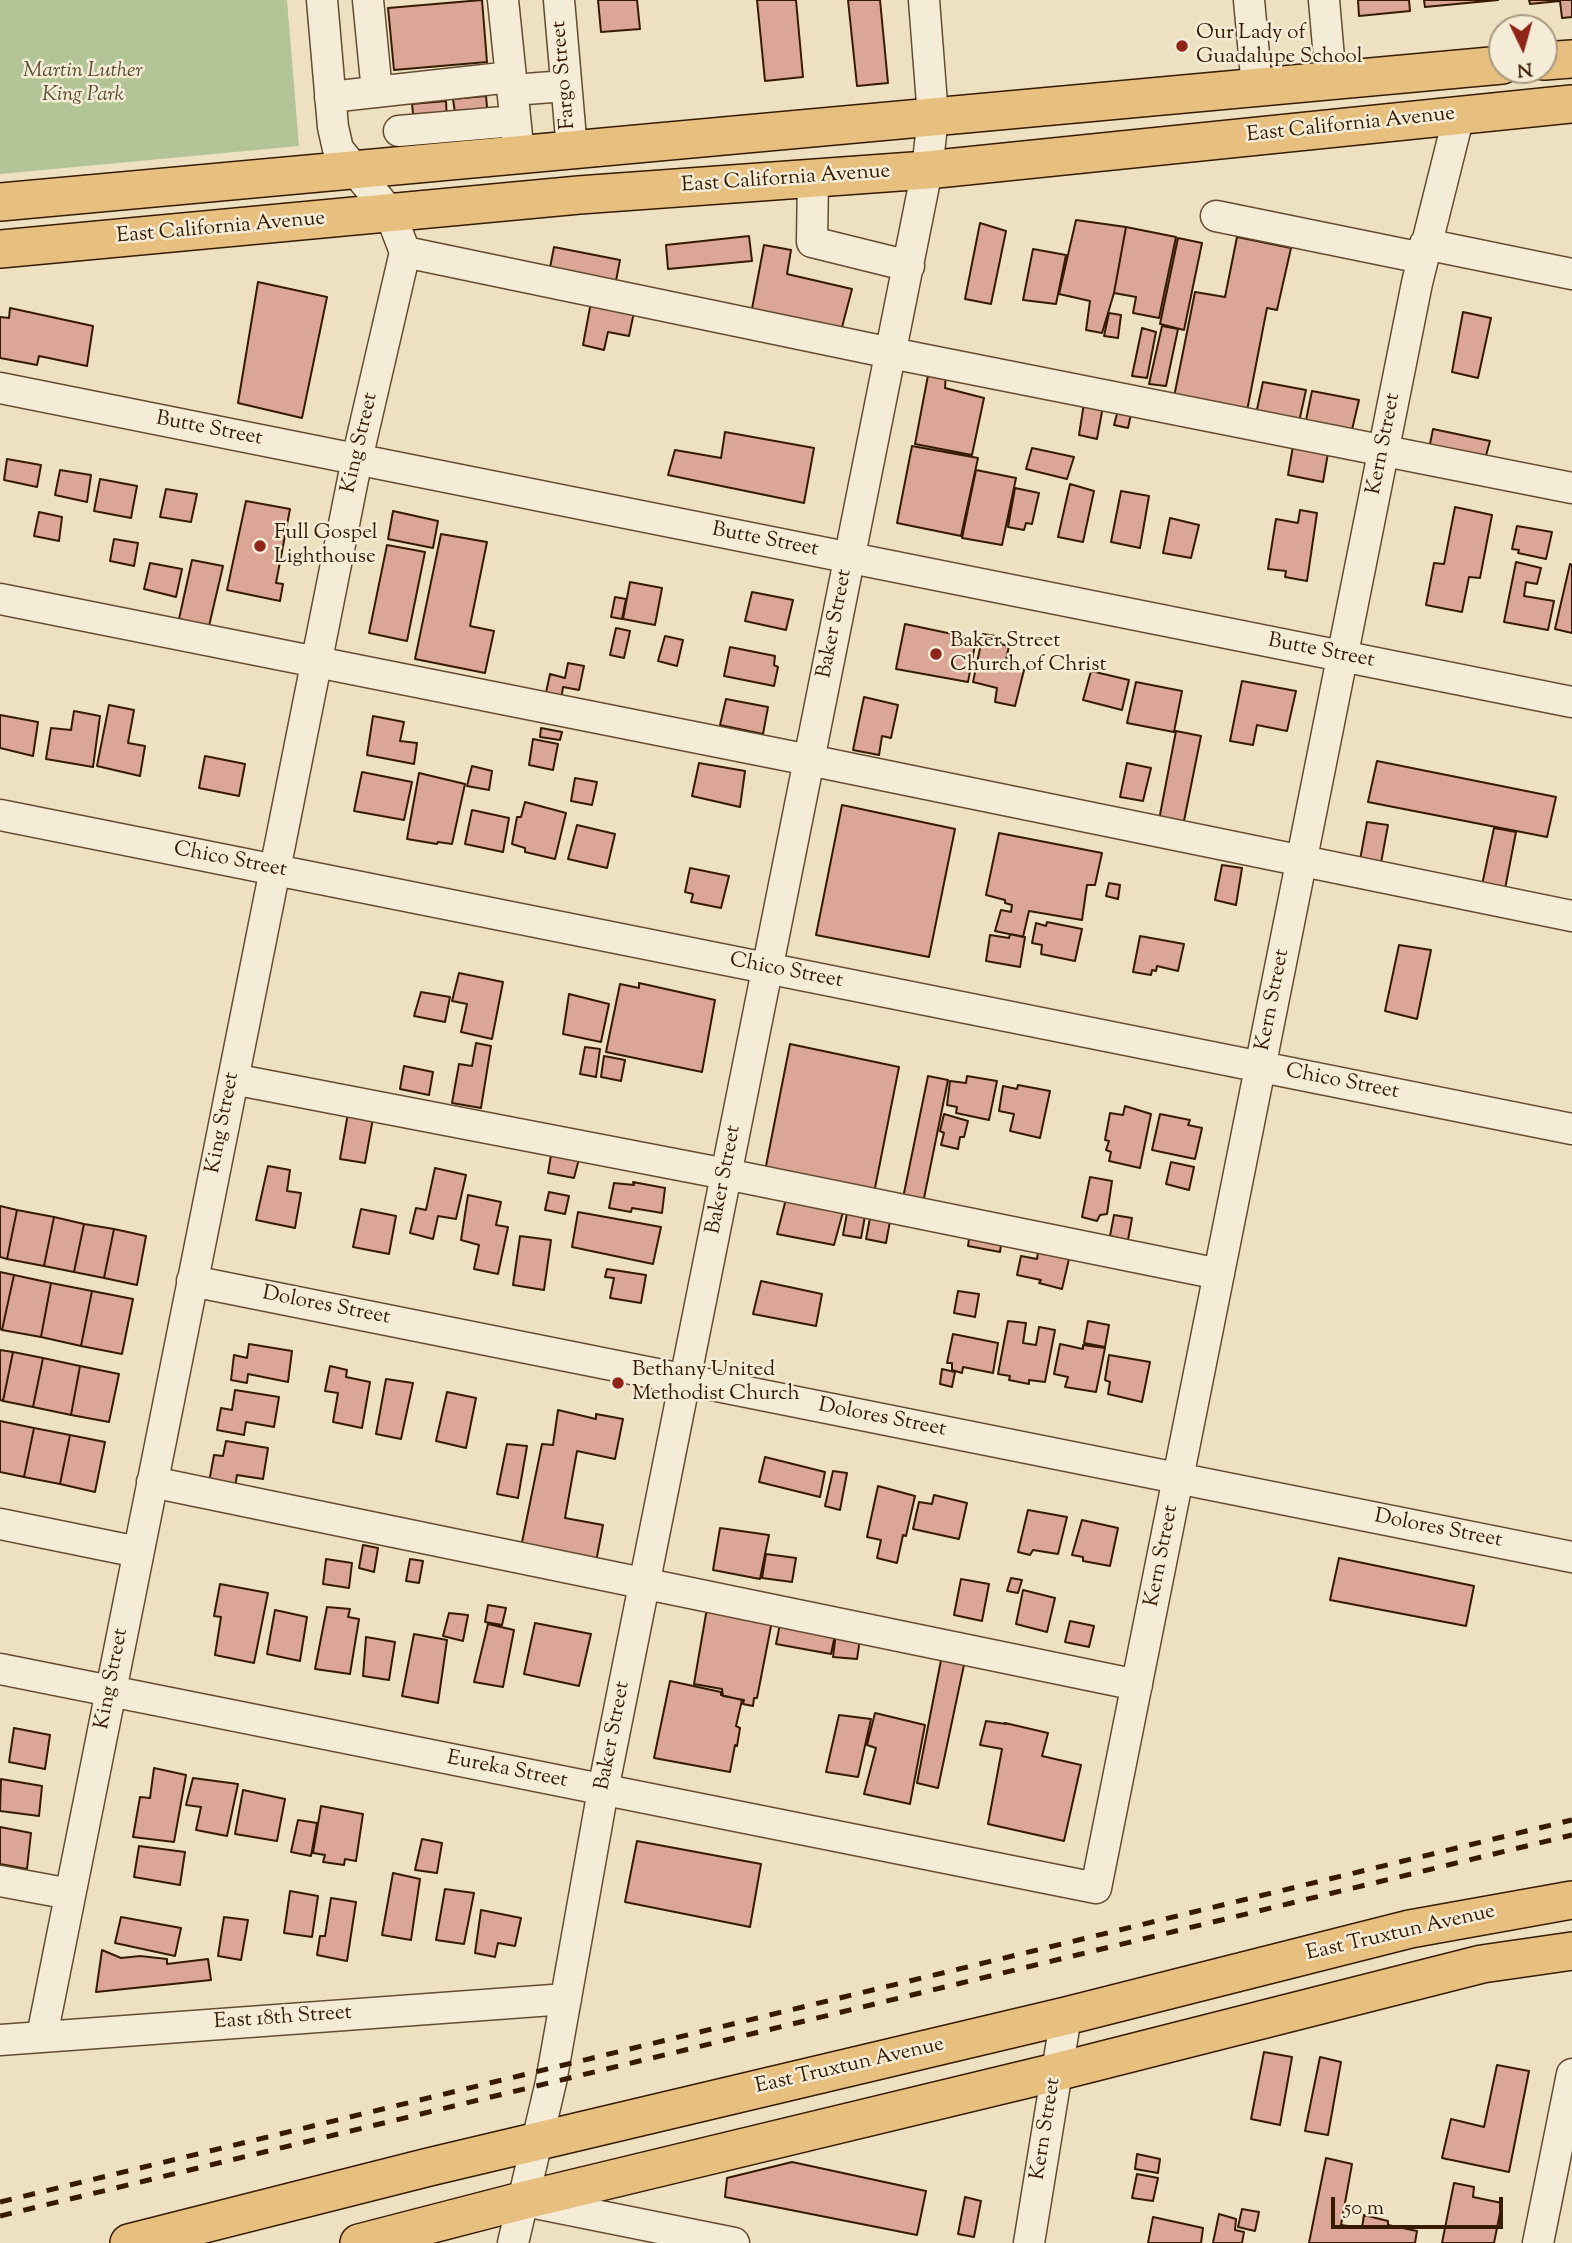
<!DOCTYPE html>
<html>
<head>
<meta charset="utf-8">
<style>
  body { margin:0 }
  #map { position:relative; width:1572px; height:2243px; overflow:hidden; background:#eee1c1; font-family:"Sorts Mill Goudy",serif }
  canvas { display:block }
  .north { position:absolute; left:1488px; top:14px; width:70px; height:70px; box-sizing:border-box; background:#f4ecd7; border:2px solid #a89881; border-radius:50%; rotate:175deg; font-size:19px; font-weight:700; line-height:28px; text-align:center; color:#361b01 }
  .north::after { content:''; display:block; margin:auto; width:24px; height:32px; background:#8f2418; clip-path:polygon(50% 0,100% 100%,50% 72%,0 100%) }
  .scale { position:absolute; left:1331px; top:2197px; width:172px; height:32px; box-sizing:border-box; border:4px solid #361b01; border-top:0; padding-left:9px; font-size:21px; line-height:24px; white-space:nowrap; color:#361b01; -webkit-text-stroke:5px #f4ecd7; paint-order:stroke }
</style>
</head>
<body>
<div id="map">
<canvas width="1572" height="2243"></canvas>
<div class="north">N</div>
<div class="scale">50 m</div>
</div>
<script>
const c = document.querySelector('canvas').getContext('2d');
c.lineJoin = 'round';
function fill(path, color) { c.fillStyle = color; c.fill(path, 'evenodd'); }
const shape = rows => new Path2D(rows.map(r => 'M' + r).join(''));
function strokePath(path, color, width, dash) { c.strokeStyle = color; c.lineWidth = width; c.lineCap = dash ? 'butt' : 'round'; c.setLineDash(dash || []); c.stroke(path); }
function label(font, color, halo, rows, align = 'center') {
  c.font = font + ' "Sorts Mill Goudy",serif'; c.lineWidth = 5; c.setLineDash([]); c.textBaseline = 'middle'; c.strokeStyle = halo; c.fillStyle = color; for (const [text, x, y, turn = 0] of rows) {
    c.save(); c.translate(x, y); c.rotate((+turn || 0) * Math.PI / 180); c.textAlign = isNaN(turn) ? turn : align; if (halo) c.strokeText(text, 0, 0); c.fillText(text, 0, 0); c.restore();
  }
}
fill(shape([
  [0,0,287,0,299,146,0,174]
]), '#b3c497');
const building = shape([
  [482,0,487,62,394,70,388,8,482,0],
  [598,0,637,0,640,29,601,32,598,0],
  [757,0,796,0,803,77,765,81,757,0],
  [848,0,880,0,888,83,857,86,848,0],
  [1358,0,1409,0,1410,11,1359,16,1358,0],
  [1424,0,1498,0,1425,7,1424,0],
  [1529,0,1572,0,1572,17,1562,18,1560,1,1530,4,1529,0],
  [486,96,488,117,456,120,453,99,486,96],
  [446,101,447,120,414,123,412,104,446,101],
  [1076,220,1126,227,1114,293,1102,333,1086,330,1090,301,1059,294,1076,220],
  [980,223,1006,231,991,304,965,299,980,223],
  [1126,227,1176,237,1159,318,1133,313,1136,297,1114,293,1126,227],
  [749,236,752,261,668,269,666,245,749,236],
  [1237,237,1291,248,1277,310,1267,308,1247,411,1174,397,1195,292,1225,297,1237,237],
  [1178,238,1202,243,1184,330,1160,324,1178,238],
  [764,245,791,250,787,274,852,289,841,331,751,314,764,245],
  [554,247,620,260,615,286,549,273,554,247],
  [1033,249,1066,255,1056,304,1023,300,1033,249],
  [258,282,327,297,302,418,238,403,258,282],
  [591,302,634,312,629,336,608,332,604,350,583,345,591,302],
  [10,308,93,326,87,366,39,356,37,365,0,358,0,317,9,318,10,308],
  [1463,312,1491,318,1478,378,1452,372,1463,312],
  [1109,313,1121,315,1118,338,1104,336,1109,313],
  [1162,326,1178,329,1166,386,1149,384,1162,326],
  [1142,328,1156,332,1147,378,1132,376,1142,328],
  [929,370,946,373,945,388,984,398,972,455,915,444,929,370],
  [1263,382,1306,390,1299,422,1256,414,1263,382],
  [1312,391,1359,400,1351,434,1305,425,1312,391],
  [1084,403,1103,406,1097,439,1079,435,1084,403],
  [1118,410,1131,414,1128,428,1114,425,1118,410],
  [1433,429,1490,441,1485,459,1429,449,1433,429],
  [725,432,814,448,804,503,668,475,675,450,721,458,725,432],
  [912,446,978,458,961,536,897,523,912,446],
  [1293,446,1328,453,1323,482,1288,475,1293,446],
  [1032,448,1074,457,1067,479,1026,469,1032,448],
  [7,459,41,465,37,487,4,480,7,459],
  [60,470,91,475,87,502,55,495,60,470],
  [976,470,1016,478,1002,545,962,538,976,470],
  [100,479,137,486,131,518,94,511,100,479],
  [1070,484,1094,491,1083,542,1058,537,1070,484],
  [1015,488,1039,493,1032,524,1026,523,1024,530,1008,527,1015,488],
  [166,489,197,494,191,522,160,517,166,489],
  [1121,491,1149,496,1140,548,1111,542,1121,491],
  [246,501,290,509,276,583,283,584,280,601,227,590,246,501],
  [1455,507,1492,515,1480,578,1469,577,1462,612,1426,605,1434,563,1444,564,1455,507],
  [1300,510,1317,513,1307,581,1285,577,1286,571,1268,569,1276,519,1298,523,1300,510],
  [393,511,438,521,433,548,388,539,393,511],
  [39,512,62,517,59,541,34,536,39,512],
  [1170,518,1199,525,1191,558,1163,553,1170,518],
  [1517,526,1552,532,1546,559,1518,553,1519,550,1512,549,1517,526],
  [441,534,487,542,470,626,494,631,485,673,415,659,441,534],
  [114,539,138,543,134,566,110,561,114,539],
  [387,545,425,552,407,641,369,633,387,545],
  [192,560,223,566,209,626,179,619,192,560],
  [1516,562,1541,568,1537,584,1526,582,1524,596,1554,601,1548,630,1504,622,1516,562],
  [150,563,182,569,176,597,144,589,150,563],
  [1570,564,1572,565,1572,633,1555,629,1570,564],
  [630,582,662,588,655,625,623,619,630,582],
  [752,592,793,600,786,630,745,621,752,592],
  [615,597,626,599,622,619,611,617,615,597],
  [905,624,976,639,968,682,896,669,905,624],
  [616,628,630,631,624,658,610,655,616,628],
  [983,634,1002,637,1000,644,1009,646,1005,665,1024,670,1015,706,995,702,997,688,973,682,983,634],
  [665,636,683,640,677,666,658,661,665,636],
  [730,647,775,656,774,665,778,667,774,686,724,676,730,647],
  [568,663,584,666,579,690,563,687,561,700,545,697,550,674,565,678,568,663],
  [1091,671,1129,680,1122,710,1083,700,1091,671],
  [1242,681,1296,691,1287,731,1257,725,1253,745,1230,741,1242,681],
  [1136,682,1182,691,1174,732,1127,723,1136,682],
  [864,697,898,705,891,738,882,736,879,755,853,750,864,697],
  [726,699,768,707,763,734,720,725,726,699],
  [109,705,134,710,128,743,145,746,140,776,97,766,109,705],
  [74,711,100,716,93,767,46,759,51,728,71,730,74,711],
  [0,715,38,722,33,756,0,748,0,715],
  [373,716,404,722,400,741,417,743,414,764,367,755,373,716],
  [541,728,562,732,560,740,540,737,541,728],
  [1176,731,1201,736,1183,826,1159,820,1176,731],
  [533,739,558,744,553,770,529,765,533,739],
  [205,756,245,764,239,796,199,788,205,756],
  [1377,761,1556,797,1547,837,1368,802,1377,761],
  [699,763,745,771,740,807,692,796,699,763],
  [1127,763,1151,768,1143,801,1120,797,1127,763],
  [472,766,492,771,489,790,467,786,472,766],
  [362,772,412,782,404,820,354,811,362,772],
  [419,773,465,784,452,844,438,842,437,844,407,839,419,773],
  [575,778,597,782,592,805,571,801,575,778],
  [525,802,566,813,555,859,525,852,525,848,512,844,517,817,521,817,525,802],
  [842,805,955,829,929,957,816,935,842,805],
  [472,810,509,818,503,852,465,844,472,810],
  [1367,822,1388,825,1381,863,1360,860,1367,822],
  [577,825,615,834,607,868,568,859,577,825],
  [1494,828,1516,832,1505,889,1482,885,1494,828],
  [999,833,1102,853,1095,885,1087,885,1082,920,1029,911,1023,937,995,931,1001,910,1011,912,1012,905,1005,903,1005,900,986,895,999,833],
  [1222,865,1242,868,1236,905,1215,900,1222,865],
  [690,868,729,876,721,908,691,902,693,894,685,892,690,868],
  [1109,883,1120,885,1118,899,1106,896,1109,883],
  [1047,922,1082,929,1075,961,1041,954,1042,945,1032,943,1036,923,1046,926,1047,922],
  [1010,934,1025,937,1020,967,986,961,990,935,1009,938,1010,934],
  [1140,936,1184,944,1178,971,1157,966,1156,971,1152,970,1151,975,1133,972,1140,936],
  [1399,945,1431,950,1417,1019,1385,1011,1399,945],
  [459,973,503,982,492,1039,461,1032,467,1004,452,1001,459,973],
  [639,983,715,1000,702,1072,606,1052,620,984,639,988,639,983],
  [421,992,450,997,445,1022,414,1016,421,992],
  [569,994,609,1004,601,1042,563,1034,569,994],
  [476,1043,491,1046,481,1108,452,1103,459,1064,472,1066,476,1043],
  [790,1044,899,1067,874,1193,765,1171,790,1044],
  [585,1047,600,1049,596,1077,580,1074,585,1047],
  [604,1056,625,1060,621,1081,601,1077,604,1056],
  [404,1066,433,1072,429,1095,400,1089,404,1066],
  [928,1076,948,1080,923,1203,903,1198,928,1076],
  [967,1076,997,1081,989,1120,956,1113,957,1107,947,1105,950,1081,966,1083,967,1076],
  [1018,1085,1050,1091,1040,1138,1010,1131,1014,1114,999,1111,1003,1086,1017,1089,1018,1085],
  [1125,1106,1151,1114,1140,1168,1109,1161,1111,1152,1106,1150,1109,1141,1105,1140,1110,1113,1123,1115,1125,1106],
  [348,1113,373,1118,365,1163,340,1159,348,1113],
  [944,1114,968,1121,964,1137,960,1137,958,1149,941,1145,944,1133,940,1131,944,1114],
  [1160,1114,1190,1120,1188,1125,1202,1128,1195,1159,1152,1150,1160,1114],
  [552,1149,580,1155,574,1178,548,1173,552,1149],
  [1171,1162,1194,1167,1189,1190,1166,1184,1171,1162],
  [268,1166,290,1170,287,1191,301,1193,295,1228,256,1220,268,1166],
  [435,1168,466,1175,456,1219,438,1216,433,1239,410,1233,416,1208,426,1210,435,1168],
  [1090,1177,1112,1181,1107,1214,1100,1215,1097,1221,1082,1217,1090,1177],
  [633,1182,665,1188,662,1213,632,1208,631,1212,609,1208,614,1183,634,1185,633,1182],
  [549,1192,569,1196,565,1214,545,1210,549,1192],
  [468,1195,501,1202,496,1225,508,1227,498,1274,474,1269,479,1245,461,1240,468,1195],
  [786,1199,843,1212,834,1245,777,1234,786,1199],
  [0,1206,17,1210,7,1259,0,1257,0,1206],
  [361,1209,396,1216,389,1254,353,1247,361,1209],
  [17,1210,54,1217,44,1266,7,1259,17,1210],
  [578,1212,661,1227,653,1264,572,1247,578,1212],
  [847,1213,865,1216,861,1238,843,1235,847,1213],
  [1114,1215,1132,1218,1128,1240,1110,1236,1114,1215],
  [54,1217,84,1224,74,1272,44,1266,54,1217],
  [870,1218,890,1221,886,1243,866,1239,870,1218],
  [84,1224,114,1229,104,1278,74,1272,84,1224],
  [114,1229,146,1236,137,1285,104,1278,114,1229],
  [970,1232,1002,1239,1000,1252,968,1246,970,1232],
  [520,1236,551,1240,544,1290,513,1285,520,1236],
  [1038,1252,1069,1259,1062,1289,1039,1283,1041,1280,1017,1275,1021,1256,1037,1259,1038,1252],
  [607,1269,646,1275,641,1303,610,1298,614,1278,605,1277,607,1269],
  [0,1272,14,1275,2,1330,0,1329,0,1272],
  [14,1275,51,1283,41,1337,2,1330,14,1275],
  [761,1281,822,1294,816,1326,753,1314,761,1281],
  [51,1283,92,1291,81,1346,41,1337,51,1283],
  [92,1291,133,1299,122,1354,81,1346,92,1291],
  [958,1291,979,1294,975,1317,954,1313,958,1291],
  [1008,1321,1026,1323,1023,1343,1036,1345,1039,1327,1055,1330,1045,1382,1029,1380,1029,1384,1009,1380,1010,1376,998,1374,1008,1321],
  [1088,1321,1109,1325,1105,1347,1084,1343,1088,1321],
  [953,1334,998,1343,993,1373,963,1367,962,1373,952,1370,952,1363,947,1363,953,1334],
  [249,1344,292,1351,288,1382,248,1374,247,1383,231,1380,234,1355,247,1358,249,1344],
  [1060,1344,1083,1349,1083,1345,1105,1348,1096,1392,1065,1387,1068,1377,1054,1374,1060,1344],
  [0,1350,13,1352,3,1401,0,1400,0,1350],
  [13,1352,43,1358,33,1407,3,1401,13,1352],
  [1109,1355,1150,1362,1142,1402,1108,1394,1110,1382,1105,1380,1109,1355],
  [43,1358,80,1366,71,1415,33,1407,43,1358],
  [80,1366,119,1374,109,1422,71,1415,80,1366],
  [330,1366,347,1370,346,1377,370,1382,362,1428,333,1422,338,1393,325,1391,330,1366],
  [942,1369,955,1372,952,1387,940,1384,942,1369],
  [386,1379,413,1383,401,1439,376,1434,386,1379],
  [235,1390,279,1397,274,1427,246,1422,244,1435,217,1430,221,1408,232,1410,235,1390],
  [447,1392,476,1398,466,1448,436,1441,447,1392],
  [558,1410,596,1419,596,1414,623,1419,615,1459,577,1451,565,1518,603,1525,596,1562,521,1547,542,1444,553,1445,558,1410],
  [0,1421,34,1428,24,1477,0,1472,0,1421],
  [34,1428,70,1435,60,1484,24,1477,34,1428],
  [70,1435,105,1442,95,1492,60,1484,70,1435],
  [226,1441,268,1448,263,1479,237,1475,235,1487,209,1482,214,1455,223,1456,226,1441],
  [507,1444,527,1446,518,1498,497,1494,507,1444],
  [765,1457,825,1472,820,1497,759,1482,765,1457],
  [833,1471,847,1473,840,1510,825,1506,833,1471],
  [878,1486,915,1496,906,1536,903,1535,897,1563,877,1558,881,1540,867,1537,878,1486],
  [934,1495,967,1503,959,1539,913,1529,919,1502,932,1504,934,1495],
  [1028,1510,1067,1517,1058,1554,1033,1550,1030,1555,1018,1552,1028,1510],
  [1082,1520,1118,1528,1110,1566,1083,1561,1083,1557,1072,1555,1082,1520],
  [720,1528,769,1535,760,1579,713,1570,720,1528],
  [363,1545,378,1548,374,1572,359,1568,363,1545],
  [766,1554,796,1558,792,1582,762,1578,766,1554],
  [1339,1558,1474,1586,1466,1626,1330,1600,1339,1558],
  [326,1559,352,1563,349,1588,323,1584,326,1559],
  [410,1559,423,1561,419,1583,406,1581,410,1559],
  [1011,1578,1022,1580,1018,1593,1007,1591,1011,1578],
  [961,1579,989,1584,982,1621,954,1615,961,1579],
  [220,1584,268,1593,254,1663,215,1655,221,1617,214,1616,220,1584],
  [1023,1590,1055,1598,1047,1632,1016,1624,1023,1590],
  [488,1605,506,1608,502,1625,485,1622,488,1605],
  [327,1607,350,1609,348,1617,359,1619,350,1674,315,1669,327,1607],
  [707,1608,772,1621,757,1698,754,1698,753,1706,743,1704,744,1700,723,1696,722,1689,694,1684,707,1608],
  [275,1610,307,1617,300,1661,267,1654,275,1610],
  [449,1613,468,1615,463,1641,443,1636,449,1613],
  [1070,1621,1094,1626,1089,1647,1065,1642,1070,1621],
  [535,1623,591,1634,579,1686,524,1674,535,1623],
  [488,1624,514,1630,503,1687,474,1682,488,1624],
  [780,1624,835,1635,831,1654,776,1644,780,1624],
  [836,1633,860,1639,857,1659,833,1657,836,1633],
  [414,1634,447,1640,438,1703,402,1696,414,1634],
  [366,1637,395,1642,389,1680,363,1676,366,1637],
  [942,1655,965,1660,938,1788,917,1783,942,1655],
  [670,1681,721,1692,721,1695,742,1700,736,1726,740,1728,737,1746,735,1745,730,1772,654,1758,670,1681],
  [875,1713,925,1725,910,1804,864,1794,876,1748,867,1745,875,1713],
  [839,1715,871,1719,858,1777,826,1772,839,1715],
  [986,1721,1006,1724,1005,1723,1048,1733,1042,1756,1081,1765,1064,1841,988,1824,1002,1749,980,1745,986,1721],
  [14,1728,50,1735,45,1769,9,1762,14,1728],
  [154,1768,186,1775,174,1842,133,1837,140,1797,150,1798,154,1768],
  [193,1778,238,1784,227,1836,196,1830,201,1807,186,1805,193,1778],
  [1,1779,42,1786,39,1816,0,1811,1,1779],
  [243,1790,285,1799,277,1841,235,1834,243,1790],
  [321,1806,363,1814,356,1861,345,1859,344,1865,323,1862,325,1855,313,1853,321,1806],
  [298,1820,317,1823,311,1856,291,1852,298,1820],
  [0,1827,31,1833,27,1869,0,1864,0,1827],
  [422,1839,442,1843,437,1873,415,1870,422,1839],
  [637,1841,761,1864,750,1927,625,1902,637,1841],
  [139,1846,185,1852,180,1885,134,1877,139,1846],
  [393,1873,420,1879,411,1940,382,1935,393,1873],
  [445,1889,474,1893,464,1944,436,1940,445,1889],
  [290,1891,318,1896,312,1937,284,1933,290,1891],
  [331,1898,356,1902,347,1961,317,1955,320,1936,325,1936,331,1898],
  [481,1910,521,1918,515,1946,498,1943,495,1957,475,1953,481,1910],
  [121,1917,181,1928,175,1956,115,1943,121,1917],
  [224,1917,248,1920,241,1960,218,1956,224,1917],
  [102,1950,121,1958,140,1956,167,1959,167,1964,208,1959,211,1980,96,1992,102,1950],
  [1264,2052,1292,2057,1280,2125,1251,2119,1264,2052],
  [1320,2057,1341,2062,1328,2135,1305,2131,1320,2057],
  [1497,2065,1529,2071,1509,2172,1442,2158,1451,2119,1484,2127,1497,2065],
  [1137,2154,1160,2159,1158,2173,1135,2169,1137,2154],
  [1326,2158,1352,2164,1341,2225,1362,2228,1364,2215,1388,2221,1388,2225,1417,2231,1415,2243,1309,2243,1326,2158],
  [792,2162,926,2191,917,2235,725,2197,727,2178,792,2162],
  [1137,2174,1158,2178,1153,2201,1132,2198,1137,2174],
  [1454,2183,1474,2187,1473,2197,1502,2203,1494,2243,1442,2243,1454,2183],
  [965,2197,981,2201,974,2237,958,2234,965,2197],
  [1242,2209,1259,2212,1255,2231,1238,2227,1242,2209],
  [1219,2214,1236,2219,1235,2230,1244,2232,1242,2243,1213,2243,1219,2214],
  [1153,2217,1203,2228,1201,2243,1148,2243,1153,2217]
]);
fill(building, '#dca696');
strokePath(building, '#361b01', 2);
const minor = shape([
  [368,0,377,92],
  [503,0,519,155],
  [559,0,572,150],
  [1249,0,1257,88],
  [1324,0,1331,81],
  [512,90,566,86],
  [330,97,511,77],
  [399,131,515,121],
  [813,178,812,242,909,266],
  [1216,216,1422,258],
  [1425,244,1572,274],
  [405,252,891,353,1572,488],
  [0,388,1572,702],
  [0,599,809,760,1572,916],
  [0,815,1572,1129],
  [233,1079,726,1174,1219,1274],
  [192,1281,1572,1557],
  [152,1482,1137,1685],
  [0,1524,138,1552],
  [0,1669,1096,1888,1417,283,1459,115],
  [0,1881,70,1894],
  [42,2036,357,459,405,252,390,213,338,149,333,127,322,0],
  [0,2040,566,1999],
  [525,2201,734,2243],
  [513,2243,551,2082,603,1790,927,170,933,117,924,0],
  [1029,2243,1066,2016],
  [1538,2243,1572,2074]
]);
const major = shape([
  [1544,61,1572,59],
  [0,202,1502,65],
  [0,249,579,195,927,170,1572,104],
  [129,2243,429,2167,1066,2016,1410,1929,1572,1900],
  [359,2243,521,2201,1056,2072,1482,1964,1572,1951]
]);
strokePath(minor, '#644c31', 33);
strokePath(major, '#361b01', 40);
strokePath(minor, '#f4ecd7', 30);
strokePath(major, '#e7c080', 37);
strokePath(shape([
  [0,2202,1572,1820],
  [0,2216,1572,1835]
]), '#361b01', 5, [12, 12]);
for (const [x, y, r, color] of [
  [1182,46,7,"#8f2418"],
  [260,546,7,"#8f2418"],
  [936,654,7,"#8f2418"],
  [618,1383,7,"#8f2418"]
]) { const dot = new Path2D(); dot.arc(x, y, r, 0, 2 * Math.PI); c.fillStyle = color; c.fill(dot); strokePath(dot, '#f4ecd7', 2.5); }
label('21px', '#361b01', '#f4ecd7', [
  ["Our Lady of",1196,34],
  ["Guadalupe School",1196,58],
  ["Full Gospel",274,534],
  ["Lighthouse",274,558],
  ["Baker Street",950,642],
  ["Church of Christ",950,666],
  ["Bethany United",632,1371],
  ["Methodist Church",632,1395]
], 'left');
label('italic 21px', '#5c4e2e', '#f4ecd7', [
  ["Martin Luther",83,72],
  ["King Park",83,96]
]);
label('21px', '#361b01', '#f4ecd7', [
  ["Fargo Street",565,75,-95],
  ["East California Avenue",1351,126,-6],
  ["East California Avenue",786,180,-4],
  ["East California Avenue",221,229,-5],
  ["Butte Street",209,430,11],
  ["King Street",361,443,-77],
  ["Kern Street",1385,444,-79],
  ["Butte Street",765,541,11],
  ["Baker Street",836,624,-79],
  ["Butte Street",1321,652,11],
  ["Chico Street",230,861,11],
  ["Chico Street",786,972,11],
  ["Kern Street",1274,1000,-79],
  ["Chico Street",1342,1083,11],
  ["King Street",224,1123,-79],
  ["Baker Street",725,1180,-79],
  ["Dolores Street",326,1307,11],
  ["Dolores Street",882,1419,11],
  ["Dolores Street",1438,1530,11],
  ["Kern Street",1163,1556,-79],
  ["King Street",113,1679,-79],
  ["Baker Street",614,1736,-79],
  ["Eureka Street",507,1771,11],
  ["East Truxtun Avenue",1401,1934,-13],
  ["East 18th Street",283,2019,-4],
  ["East Truxtun Avenue",850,2067,-13],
  ["Kern Street",1047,2129,-81]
]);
</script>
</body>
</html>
